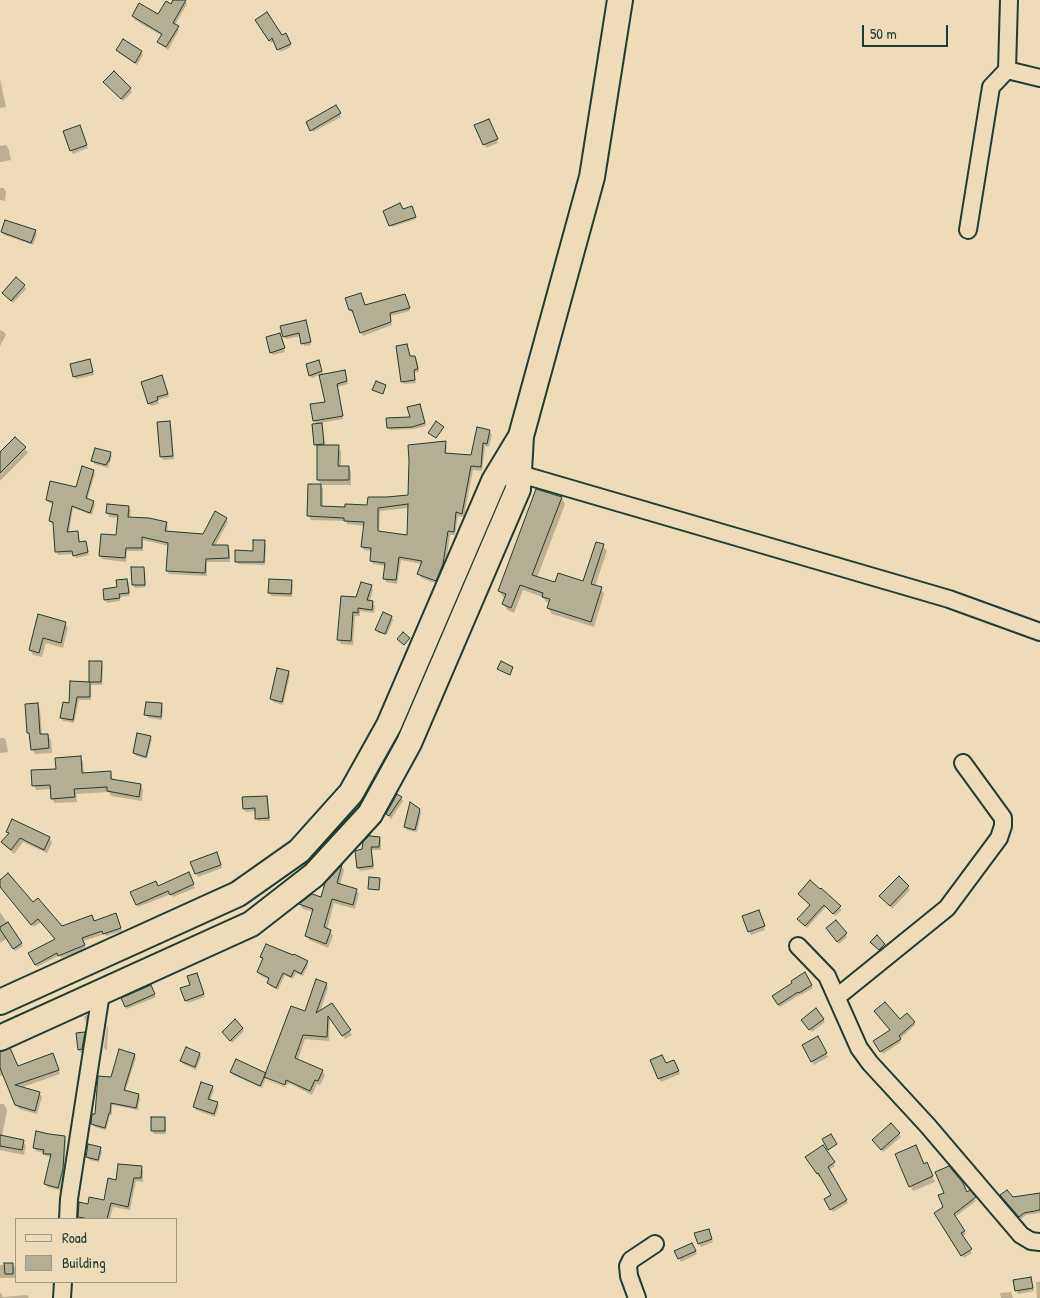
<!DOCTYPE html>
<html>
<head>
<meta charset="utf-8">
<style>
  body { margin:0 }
  #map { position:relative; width:1040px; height:1298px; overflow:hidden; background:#eedbb8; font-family:"Patrick Hand",sans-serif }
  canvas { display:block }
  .legend { position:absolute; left:15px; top:1218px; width:162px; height:65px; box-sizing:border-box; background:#eedbb8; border:1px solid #9b9c83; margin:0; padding:6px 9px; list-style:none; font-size:15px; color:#1f3d34 }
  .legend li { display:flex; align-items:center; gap:10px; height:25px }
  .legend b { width:25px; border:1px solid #9b9c83 }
  .scale { position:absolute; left:862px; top:25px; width:86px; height:22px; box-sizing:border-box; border:2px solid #1f3d34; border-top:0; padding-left:6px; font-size:15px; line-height:18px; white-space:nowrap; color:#1f3d34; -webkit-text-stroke:4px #eedbb8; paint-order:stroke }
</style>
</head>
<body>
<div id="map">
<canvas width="1040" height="1298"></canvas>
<ul class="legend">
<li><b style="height:6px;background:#eedbb8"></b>Road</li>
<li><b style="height:14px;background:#b4af94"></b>Building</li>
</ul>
<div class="scale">50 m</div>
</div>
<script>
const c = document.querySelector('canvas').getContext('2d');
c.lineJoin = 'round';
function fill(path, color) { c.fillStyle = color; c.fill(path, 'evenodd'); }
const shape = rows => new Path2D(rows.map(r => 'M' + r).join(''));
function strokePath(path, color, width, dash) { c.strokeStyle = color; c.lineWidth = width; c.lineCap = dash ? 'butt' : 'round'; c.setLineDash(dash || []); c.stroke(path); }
fill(shape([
  [174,0,185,0,187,4,175,25,179,30,168,50,161,45,159,42,162,36,135,20,133,16,159,16,171,5],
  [257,20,281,37,287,38,291,47,280,52,275,41,271,43],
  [123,40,141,52,143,55,137,65,119,53,117,50],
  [0,79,6,107,0,108],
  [107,85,130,89,132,92,123,101],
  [336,106,341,117,313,132,308,122],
  [490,123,498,143,486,148,476,126],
  [81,129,88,148,73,154,71,150],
  [6,145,9,150,11,160,0,162,0,146],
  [0,188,4,188,6,192,5,201,0,200],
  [413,209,416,219,392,227,384,212],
  [35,231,37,234,33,245,4,235,2,232],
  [24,286,26,289,13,303,3,293],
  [405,295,410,311,390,316,392,325,363,336,354,312,352,313,350,310],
  [307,325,311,345,304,346,301,336,286,339,284,336],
  [0,330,4,332,6,335,0,346],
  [281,338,285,352,273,355,271,352],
  [407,346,409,349,410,358,415,357,417,360,419,372,414,373,416,383,404,384,403,381],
  [89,360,94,375,76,379,74,376],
  [320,364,324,376,344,371,346,374,348,384,337,387,343,419,320,423,323,427,325,447,338,447,341,452,341,467,348,467,351,472,351,485,321,485,318,479,318,449,316,445,317,424,314,421,326,403,320,375,312,378,310,375],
  [163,380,169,397,158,400,159,404,151,406,149,403],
  [420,405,426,426,414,429,390,430,388,428,412,418],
  [169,423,171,426,174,459,163,460,161,456],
  [489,431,492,435,489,447,485,446,482,471,473,470,464,517,458,516,455,535,450,535,445,569,438,584,421,578,419,574,422,564,401,560,397,584,386,582,384,578,386,566,373,564,371,561,372,551,364,550,362,547,365,526,347,524,346,521,311,520,309,516,321,485,323,489,323,507,369,507,409,496,445,443,447,446,446,454,472,457],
  [409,508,408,537,379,532,380,511],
  [25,448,28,453,0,481,0,454],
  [110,453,112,456,108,468,94,464,93,461],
  [93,471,95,474,87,500,93,502,95,505,92,515,73,508,69,533,78,533,79,536,80,543,85,542,89,555,76,558,74,554,58,555,56,551,55,524,52,524,50,521,53,504,49,503,47,500,77,489],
  [562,498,565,504,537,578,556,584,584,582,603,546,607,551,595,586,601,588,604,594,594,627,552,614,548,608,550,603,546,602,543,597,523,590,514,613,507,610,504,604,506,598,503,597,499,591],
  [108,505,129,507,131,510,130,518,166,523,168,527,167,533,204,535,226,519,228,522,215,546,227,546,230,550,230,562,207,562,207,576,169,574,167,571,169,546,143,540,143,551,127,551,126,562,102,559,100,556,117,537,119,518,109,517,107,513],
  [264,541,266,544,265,565,238,564,236,561,254,552],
  [143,568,145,571,146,587,135,588,133,585],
  [127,580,129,583,130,596,120,597,120,601,107,603,105,599],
  [291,582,293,585,292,597,271,596,269,592],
  [371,586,373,590,370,601,372,602,375,606,374,613,360,611,360,616,355,616,353,645,341,644,339,640,357,598],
  [39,616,65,623,68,628,63,648,46,643,42,657,33,655,30,650],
  [392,617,393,620,387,635,378,633,377,629],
  [101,662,103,666,102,685,90,685,91,687,91,700,79,700,74,723,63,721,61,718,70,705,71,683,91,684,90,681],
  [288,672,290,675,283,705,273,702,271,699],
  [37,704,40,709,42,736,48,735,51,740,52,753,35,754,32,749,31,736,28,732],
  [161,704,163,708,162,720,148,718,146,715],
  [150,737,152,740,147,759,136,756,134,753],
  [0,738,4,738,6,741,8,752,0,753],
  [80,757,83,762,84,774,110,772,113,780,141,785,143,790,142,801,111,796,109,792,76,794,77,802,55,803,52,799,51,789,36,790,34,785],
  [267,797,268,800,270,821,258,821,256,818,256,811,246,812,244,809,243,798],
  [401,798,403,801,391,819,387,814],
  [419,810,421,813,417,832,407,830,405,827],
  [13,820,50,838,52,843,47,853,23,842,14,854,5,846,2,842,9,834,8,832],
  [379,838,381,841,381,850,372,850,374,869,360,871,358,868,364,850],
  [218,857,222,868,198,877,192,862],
  [342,867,344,870,340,885,356,890,359,894,355,909,334,903,327,930,330,931,333,936,328,948,309,940,307,936,314,912,303,909,300,905,312,895,322,898,326,884],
  [190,877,195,888,173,897,171,894,138,907,137,904,157,887],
  [0,882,33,904,61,927,117,917,122,931,106,936,105,934,83,941,86,949,61,958,60,955,37,967,30,954,56,940,41,922,34,927,0,886],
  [908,887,910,890,892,909,881,896],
  [821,890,842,910,835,916,826,907,807,928,801,922],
  [0,912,23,946,15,951,7,938,0,943],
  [760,915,765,930,751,935,749,931],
  [829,932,846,934,847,937,839,944],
  [262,957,307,962,308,965,303,976,296,973,293,979,285,975,278,990,270,986,268,983,270,980,260,975,258,972,263,960],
  [197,974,205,997,188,1003,186,1000],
  [804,974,813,988,801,995,801,994,780,1007,773,996,794,983],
  [326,984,328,988,320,1012,332,1004,352,1035,345,1039,330,1018,329,1041,305,1039,298,1060,322,1071,325,1075,320,1085,317,1084,312,1095,289,1083,288,1085,267,1077,267,1080,287,1087,287,1088,268,1081,266,1078,262,1088,233,1075,231,1072,266,1076,306,1013],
  [150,986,156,997,127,1009,126,1006],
  [87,1015,89,1018,87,1026,84,1016],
  [823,1019,825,1022,812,1032,805,1023],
  [900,1021,914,1022,915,1025,900,1039,901,1042,883,1054,875,1042,891,1030],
  [107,1026,108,1027,107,1050,106,1050,104,1047],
  [242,1028,244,1031,232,1043,223,1032],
  [84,1033,86,1036,83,1052,81,1053,79,1050],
  [818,1038,828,1057,814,1065,804,1046],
  [0,1053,18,1067,55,1058,60,1074,20,1088,39,1093,42,1097,37,1114,19,1109,4,1075,0,1076],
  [200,1054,201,1057,196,1070,183,1064,181,1061],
  [134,1055,136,1058,125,1092,138,1095,140,1098,138,1110,112,1105,112,1115,110,1115,106,1130,94,1127,92,1124,112,1078],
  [652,1061,666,1065,675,1064,680,1074,661,1082],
  [212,1087,214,1090,210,1101,217,1103,219,1106,215,1117,196,1110,194,1107],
  [0,1104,4,1104,7,1110,2,1136,23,1141,26,1146,24,1155,0,1150],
  [164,1118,166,1122,166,1134,154,1134,152,1130],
  [899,1134,901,1137,883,1152,876,1143],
  [64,1137,66,1140,64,1173,60,1190,47,1187,45,1184,52,1157,46,1156,44,1153,36,1151,34,1148],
  [823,1147,835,1166,829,1170,848,1203,833,1212,825,1199,833,1195,821,1175,819,1177,807,1158],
  [100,1148,102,1152,99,1162,89,1160,87,1157],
  [924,1165,929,1169,935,1182,913,1191,910,1186],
  [141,1167,143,1171,143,1182,136,1181,130,1210,113,1207,110,1219,81,1219,79,1217,105,1201,117,1181],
  [969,1192,976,1201,955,1217,966,1234,962,1237,972,1253,964,1258,936,1214],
  [1040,1197,1040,1213,1026,1215,1021,1219,1004,1199],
  [710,1233,713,1242,701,1247,699,1243],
  [692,1244,697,1254,681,1262,676,1252],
  [12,1264,15,1268,15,1278,0,1278,0,1265],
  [1031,1278,1034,1291,1018,1294,1014,1281],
  [1036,1282,1040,1282,1040,1298,1037,1298],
  [0,1292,3,1297,27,1295,29,1298,0,1298],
  [1011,1292,1013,1298,1001,1298,1000,1293]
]), '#0003');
const building = shape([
  [173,0,186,0,173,23,179,26,166,47,157,42,162,34,132,16,139,3,158,14,166,1,171,4,173,0],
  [267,12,282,35,286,33,291,44,277,50,272,38,269,41,255,20,267,12],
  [123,39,142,51,135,63,116,50,123,39],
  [114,71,131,88,121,99,103,82,114,71],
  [336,105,341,113,310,131,306,122,336,105],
  [489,119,498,139,483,145,474,125,489,119],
  [80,125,87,145,70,151,63,131,80,125],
  [400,203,403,209,412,206,416,217,389,226,383,211,400,203],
  [5,220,36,230,31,243,1,232,5,220],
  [16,277,25,285,11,301,2,293,16,277],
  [361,293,365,305,405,294,410,308,390,313,391,322,360,333,352,310,349,310,345,298,361,293],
  [306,320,311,342,301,344,299,333,283,337,280,326,306,320],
  [280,333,285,348,270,353,266,337,280,333],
  [407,344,410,356,415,356,418,369,414,370,415,380,401,382,396,346,407,344],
  [90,359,93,372,73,377,70,364,90,359],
  [319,360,322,371,309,376,306,364,319,360],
  [345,370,347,381,337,384,343,416,313,421,310,404,325,402,319,375,345,370],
  [162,375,168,394,157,397,158,400,148,404,141,382,162,375],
  [376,381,386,385,383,394,372,390,376,381],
  [420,404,425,423,412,427,387,428,386,418,410,417,407,407,420,404],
  [170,421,173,456,160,457,157,422,170,421],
  [436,421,444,427,436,438,428,433,436,421],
  [322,423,324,444,314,445,312,424,322,423],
  [477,427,490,430,487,444,483,443,481,467,471,466,462,514,456,512,454,532,448,531,443,564,436,581,417,574,422,561,399,557,396,580,383,579,385,563,370,561,371,548,361,547,364,522,344,521,344,518,307,516,308,484,321,484,321,506,345,507,345,504,367,505,368,497,387,497,408,495,409,461,408,445,446,441,445,453,471,455,477,427],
  [408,504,407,535,378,531,378,508,408,504],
  [15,437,26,447,0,473,0,452,15,437],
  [317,445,339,445,338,466,349,466,349,480,317,480,317,445],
  [95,448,111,452,109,461,108,461,106,465,91,461,95,448],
  [82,466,94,470,86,498,94,501,90,513,72,506,67,532,78,531,79,542,86,541,88,552,73,556,72,551,55,552,53,522,49,521,53,502,46,500,50,481,76,487,82,466],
  [536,489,562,497,532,575,555,582,558,573,583,581,596,542,604,544,591,584,602,587,591,622,547,608,550,599,542,597,543,593,520,585,511,608,502,604,506,594,498,591,536,489],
  [107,504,129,506,128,517,149,518,167,522,165,531,203,534,215,511,227,518,212,545,228,545,229,558,206,559,205,573,166,571,168,543,142,537,142,548,126,548,125,558,99,556,101,534,116,535,118,515,106,513,107,504],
  [253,540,265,540,264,562,235,562,235,550,253,551,253,540],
  [131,567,144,567,145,585,132,585,131,567],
  [127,579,129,593,119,594,120,598,104,600,103,589,117,587,116,580,127,579],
  [269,579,292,580,291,594,268,593,269,579],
  [361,582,372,585,367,600,373,601,372,610,358,608,358,613,353,612,351,641,337,640,341,596,356,597,361,582],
  [383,612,392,616,385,634,375,630,383,612],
  [38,614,66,622,61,643,43,638,39,653,29,650,38,614],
  [403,632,410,638,404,645,397,639,403,632],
  [89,661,102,661,101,682,89,682,89,661],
  [501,661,513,667,510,675,497,669,501,661],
  [277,668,289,671,282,702,270,699,277,668],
  [70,681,90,682,90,697,77,697,73,720,60,718,63,702,69,703,70,681],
  [146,702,162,703,161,717,144,715,146,702],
  [38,703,40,734,48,734,49,748,31,750,29,733,27,733,25,704,38,703],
  [137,733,151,736,146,757,133,753,137,733],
  [81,756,82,773,111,771,111,779,141,784,139,797,107,791,107,787,74,789,75,797,51,799,50,785,32,786,31,770,56,769,55,758,81,756],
  [397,794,402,797,389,816,386,814,397,794],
  [267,796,269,818,255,819,255,808,243,809,242,797,267,796],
  [410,802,420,809,415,830,404,827,410,802],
  [12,819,50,837,44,850,20,838,11,850,1,842,9,833,6,832,12,819],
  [370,835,370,836,380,837,379,847,371,847,373,866,357,868,355,851,362,849,363,842,370,835],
  [217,852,221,865,195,874,190,862,217,852],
  [342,865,337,883,357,889,353,905,332,899,324,927,331,930,326,944,305,936,313,909,299,904,312,894,321,897,325,883,342,865],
  [189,872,194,884,170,895,168,891,136,905,130,892,156,881,158,886,189,872],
  [8,873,33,902,38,898,62,926,92,915,94,921,116,913,121,928,103,934,102,931,82,938,85,945,58,956,57,953,35,965,28,953,55,939,38,919,31,925,0,887,0,880,8,873],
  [899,876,909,886,890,906,879,896,899,876],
  [369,877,380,878,379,890,368,889,369,877],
  [810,880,820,889,821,888,841,906,833,914,824,905,805,926,797,919,810,905,798,894,810,880],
  [759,910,765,926,748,932,742,916,759,910],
  [836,920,847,933,837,942,826,928,836,920],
  [8,922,22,943,13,949,0,929,0,927,8,922],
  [877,935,885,944,879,950,870,942,877,935],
  [266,944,293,955,294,954,308,961,301,974,294,970,291,977,283,973,276,988,267,983,269,978,257,972,263,958,260,957,266,944],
  [805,972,812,985,799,993,798,992,778,1005,772,996,792,983,791,981,805,972],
  [197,973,204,994,185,1001,180,988,190,985,187,976,197,973],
  [316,979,327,983,316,1013,332,1003,351,1030,342,1036,328,1016,327,1037,303,1035,295,1058,323,1070,318,1081,315,1080,310,1091,286,1080,285,1085,264,1077,291,1006,305,1011,316,979],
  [151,985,155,994,125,1007,121,998,151,985],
  [885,1002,900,1019,907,1013,915,1022,899,1036,901,1039,880,1052,873,1041,890,1030,874,1011,885,1002],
  [816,1008,824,1019,809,1030,801,1020,816,1008],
  [235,1019,243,1028,230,1041,222,1032,235,1019],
  [85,1032,82,1049,78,1050,76,1033,85,1032],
  [818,1036,827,1053,811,1062,802,1045,818,1036],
  [186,1047,200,1053,195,1067,180,1061,186,1047],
  [10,1048,18,1066,53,1053,59,1070,15,1085,40,1092,35,1111,15,1105,0,1068,0,1052,10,1048],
  [119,1049,135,1054,124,1090,139,1094,136,1108,111,1103,110,1113,109,1113,105,1128,91,1124,92,1114,95,1114,98,1076,111,1077,119,1049],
  [662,1055,666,1063,674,1060,679,1071,658,1079,650,1060,662,1055],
  [236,1059,266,1073,260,1086,230,1072,236,1059],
  [201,1082,213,1086,208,1099,218,1102,214,1114,193,1107,201,1082],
  [151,1117,165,1117,165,1131,151,1131,151,1117],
  [891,1123,900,1133,881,1150,872,1140,891,1123],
  [36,1131,49,1134,65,1136,63,1169,58,1188,44,1184,51,1154,43,1154,44,1150,33,1148,36,1131],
  [831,1134,837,1144,828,1150,822,1139,831,1134],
  [0,1135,24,1140,22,1150,0,1146,0,1135],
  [88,1144,101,1147,98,1160,86,1157,88,1144],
  [823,1145,835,1162,828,1167,847,1200,830,1210,824,1199,831,1195,818,1173,817,1174,805,1157,823,1145],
  [916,1145,924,1164,927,1162,933,1176,909,1187,895,1154,916,1145],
  [118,1164,142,1166,141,1178,134,1178,128,1207,111,1203,107,1219,89,1219,78,1217,79,1202,88,1204,89,1197,104,1200,108,1178,116,1180,118,1164],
  [949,1166,963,1183,967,1192,970,1190,976,1197,954,1214,965,1231,961,1233,972,1249,961,1256,934,1213,943,1207,938,1195,944,1193,935,1172,949,1166],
  [1007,1190,1013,1197,1040,1193,1040,1210,1024,1213,1019,1217,1000,1195,1007,1190],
  [709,1229,712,1239,698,1244,694,1233,709,1229],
  [692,1243,696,1251,678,1259,674,1251,692,1243],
  [4,1263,13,1263,13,1274,5,1274,4,1263],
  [1031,1277,1033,1288,1015,1291,1013,1280,1031,1277]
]);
fill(building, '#b4af94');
strokePath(building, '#1f3d34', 1);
const minor = shape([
  [1007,70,1009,0],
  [968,230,991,87,1007,70,1040,78],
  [510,471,949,599,1040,632],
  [798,946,827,976,859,1048,870,1063,928,1126,1021,1235,1031,1241,1040,1242],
  [837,997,947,908,999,838,1003,826,1003,818,963,763],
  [68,1219,69,1199,101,993],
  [62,1298,63,1282],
  [637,1298,629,1276,628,1266,631,1260,655,1244]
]);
const highway = shape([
  [0,1002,238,894,299,851,351,793,389,725,494,481,520,438],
  [0,1038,251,924,314,875,370,814,409,743,518,489,521,436,592,177,620,0]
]);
strokePath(minor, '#1f3d34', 20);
strokePath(highway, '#1f3d34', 28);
strokePath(minor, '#eedbb8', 16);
strokePath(highway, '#eedbb8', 24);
</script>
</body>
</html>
